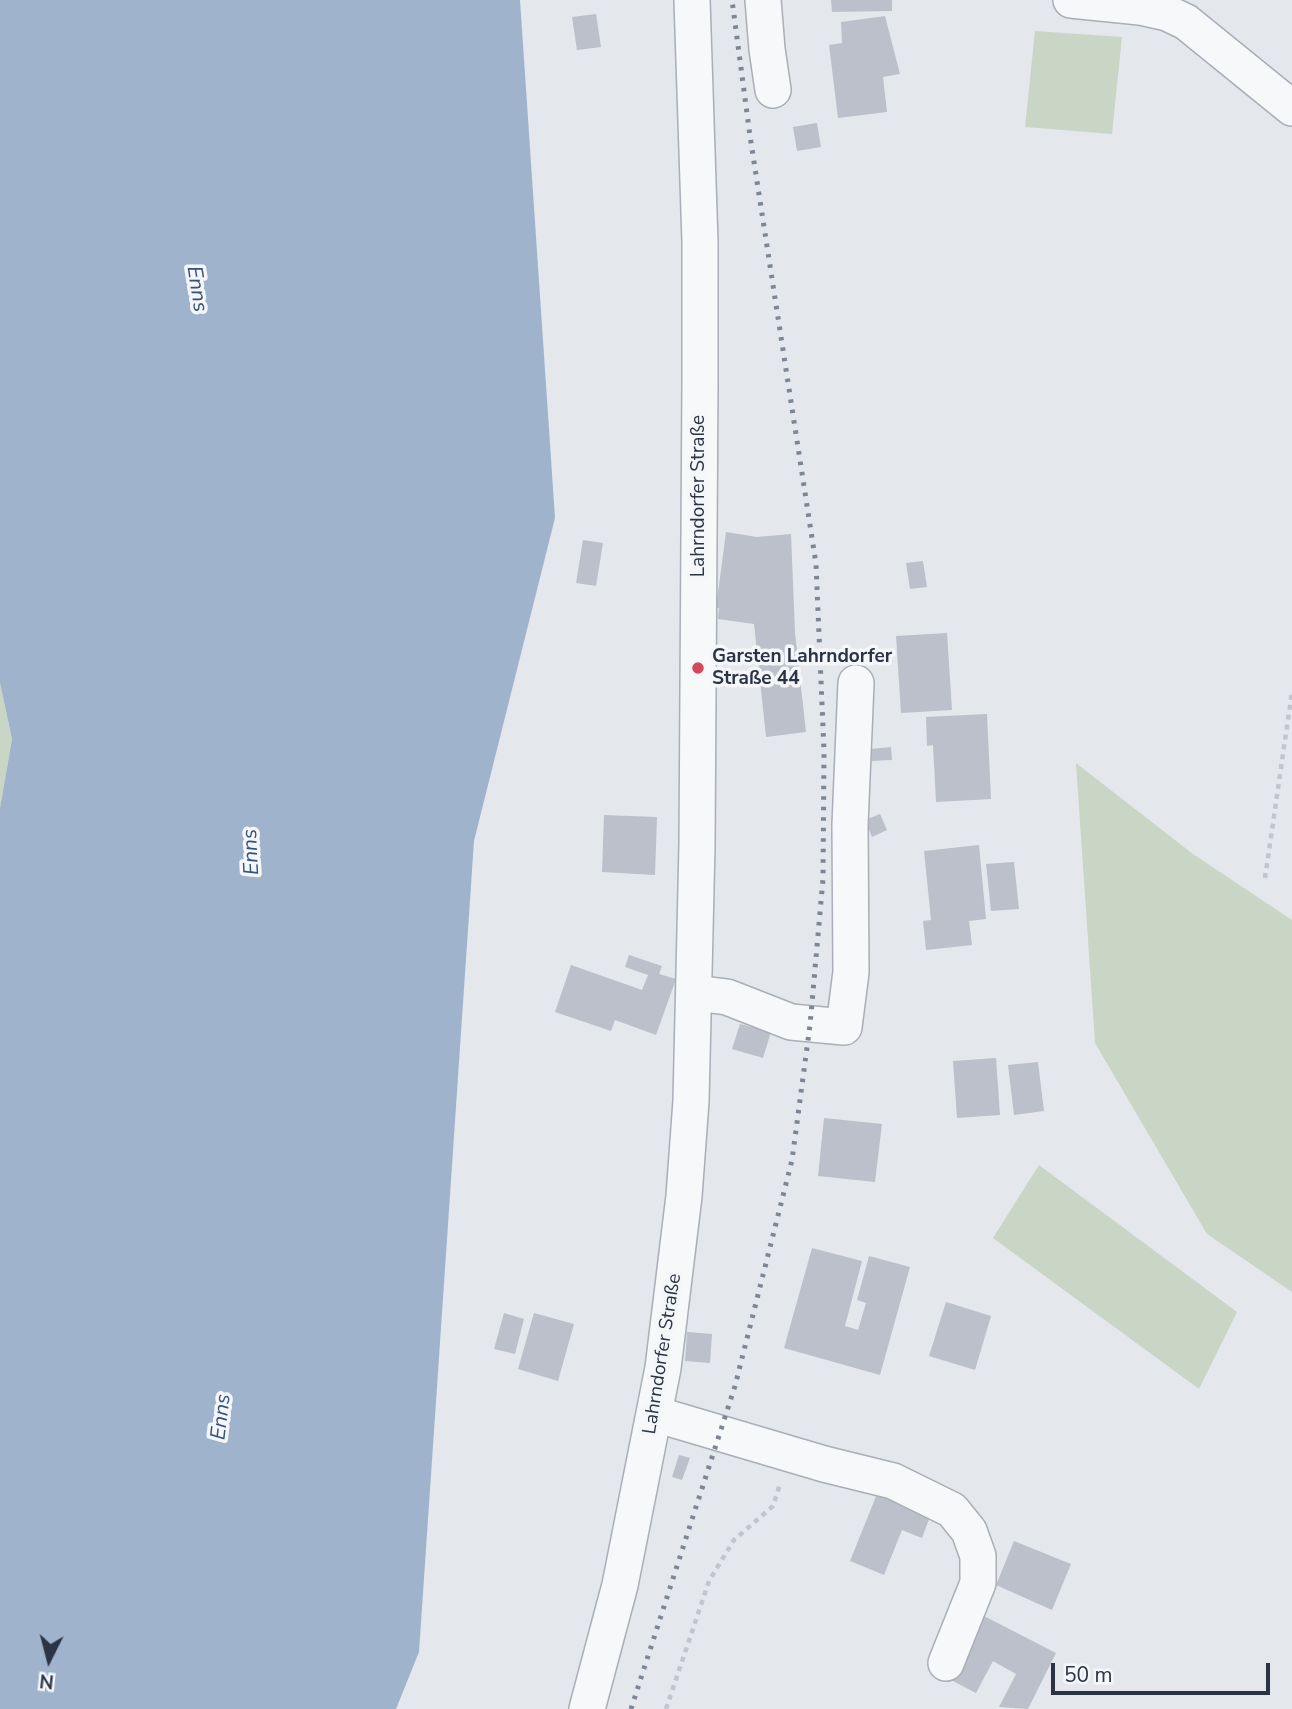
<!DOCTYPE html>
<html>
<head>
<meta charset="utf-8">
<style>
  body { margin:0 }
  #map { position:relative; width:1292px; height:1709px; overflow:hidden; background:#e4e7ec; font-family:"Nunito Sans",sans-serif }
  canvas { display:block }
  .north { position:absolute; left:14px; top:1625px; width:70px; height:70px; -webkit-text-stroke:5px #f4f6f9; paint-order:stroke; rotate:186deg; font-size:19px; font-weight:700; line-height:28px; text-align:center; color:#2b3445 }
  .north::after { content:''; display:block; margin:auto; width:24px; height:32px; background:#2b3445; clip-path:polygon(50% 0,100% 100%,50% 72%,0 100%) }
  .scale { position:absolute; left:1051px; top:1663px; width:219px; height:32px; box-sizing:border-box; border:4px solid #2b3445; border-top:0; padding-left:9px; font-size:21px; line-height:24px; white-space:nowrap; color:#2b3445; -webkit-text-stroke:5px #f4f6f9; paint-order:stroke }
</style>
</head>
<body>
<div id="map">
<canvas width="1292" height="1709"></canvas>
<div class="north">N</div>
<div class="scale">50 m</div>
</div>
<script>
const c = document.querySelector('canvas').getContext('2d');
c.lineJoin = 'round';
function fill(path, color) { c.fillStyle = color; c.fill(path, 'evenodd'); }
const shape = rows => new Path2D(rows.map(r => 'M' + r).join(''));
function strokePath(path, color, width, dash) { c.strokeStyle = color; c.lineWidth = width; c.lineCap = dash ? 'butt' : 'round'; c.setLineDash(dash || []); c.stroke(path); }
function label(font, color, halo, rows, align = 'center') {
  c.font = font + ' "Nunito Sans",sans-serif'; c.lineWidth = 7; c.setLineDash([]); c.textBaseline = 'middle'; c.strokeStyle = halo; c.fillStyle = color; for (const [text, x, y, turn = 0] of rows) {
    c.save(); c.translate(x, y); c.rotate((+turn || 0) * Math.PI / 180); c.textAlign = isNaN(turn) ? turn : align; if (halo) c.strokeText(text, 0, 0); c.fillText(text, 0, 0); c.restore();
  }
}
fill(shape([
  [1035,31,1122,37,1112,134,1025,127],
  [0,683,12,739,0,808],
  [1076,763,1193,854,1292,920,1292,1292,1207,1234,1095,1043],
  [1039,1165,1237,1312,1199,1389,993,1238]
]), '#c9d6c5');
fill(shape([
  [0,0,520,0,555,518,474,841,419,1652,396,1709,0,1709,0,808,12,739,0,683]
]), '#9fb4cc');
fill(shape([
  [831,0,892,0,892,11,832,12],
  [596,14,601,47,577,50,572,17],
  [885,16,900,74,883,77,887,112,838,118,829,45,842,43,841,22],
  [817,123,821,147,797,151,793,127],
  [726,532,757,537,791,534,795,632,806,732,766,737,754,624,718,619,719,608,716,608],
  [583,540,603,543,596,586,576,583],
  [923,561,927,587,910,589,906,563],
  [947,633,952,710,901,713,896,636],
  [987,714,991,799,936,802,933,745,927,746,926,717],
  [891,747,892,760,872,761,871,749],
  [880,814,887,830,872,837,865,820],
  [604,815,657,817,655,875,602,872],
  [979,845,986,919,969,921,972,945,926,950,923,921,931,920,924,851],
  [1014,862,1019,909,991,911,986,864],
  [629,955,662,966,659,974,676,979,656,1035,615,1020,611,1031,555,1012,571,965,642,990,648,975,625,967],
  [740,1024,771,1032,763,1058,732,1049],
  [996,1058,1000,1115,957,1118,953,1061],
  [1038,1062,1044,1111,1014,1115,1008,1065],
  [824,1118,882,1124,875,1182,818,1176],
  [812,1248,862,1261,845,1326,858,1330,866,1303,857,1300,869,1256,910,1267,880,1375,784,1348],
  [946,1302,991,1316,975,1370,929,1356],
  [504,1313,524,1319,515,1354,494,1349],
  [534,1313,574,1324,558,1381,518,1369],
  [687,1332,712,1334,710,1363,685,1361],
  [679,1455,690,1458,682,1480,672,1477],
  [881,1484,934,1506,922,1538,902,1530,884,1575,850,1561],
  [1014,1541,1071,1564,1052,1610,996,1585],
  [982,1615,1056,1653,1028,1709,999,1707,1016,1674,993,1661,976,1693,949,1679]
]), '#bbc0ca');
const minor = shape([
  [763,0,767,49,773,90],
  [1071,0,1140,7,1167,13,1186,22,1292,108],
  [695,993,727,997,791,1022,844,1027,851,972,850,825,856,683],
  [655,1414,824,1464,893,1481,952,1510,969,1531,978,1556,978,1583,946,1663],
  [587,1709,620,1585,663,1368,684,1196,691,1101,697,845,700,383,700,242,692,0]
]);
strokePath(minor, '#a9aeb7', 38);
strokePath(shape([
  [1265,878,1292,692],
  [666,1709,709,1581,734,1540,773,1506,780,1484]
]), '#c2c5cb', 4.5, [5, 5]);
strokePath(minor, '#f7f8fa', 35);
strokePath(shape([
  [631,1709,735,1386,792,1160,810,1025,823,879,824,751,816,564,750,136,732,0]
]), '#7d8696', 5, [3.5, 7]);
for (const [x, y, r, color] of [
  [698,668,7,"#d1495b"]
]) { const dot = new Path2D(); dot.arc(x, y, r, 0, 2 * Math.PI); c.fillStyle = color; c.fill(dot); strokePath(dot, '#f4f6f9', 2.5); }
label('19px', '#2b3445', '#f4f6f9', [
  ["Lahrndorfer Straße",699,496,-90],
  ["Lahrndorfer Straße",663,1354,-81]
]);
label('bold 19px', '#2b3445', '#f4f6f9', [
  ["Garsten Lahrndorfer",712,657],
  ["Straße 44",712,679]
], 'left');
label('italic 21px', '#34527a', '#f4f6f9', [
  ["Enns",196,289,81],
  ["Enns",252,852,-93],
  ["Enns",222,1417,-83]
]);
</script>
</body>
</html>
